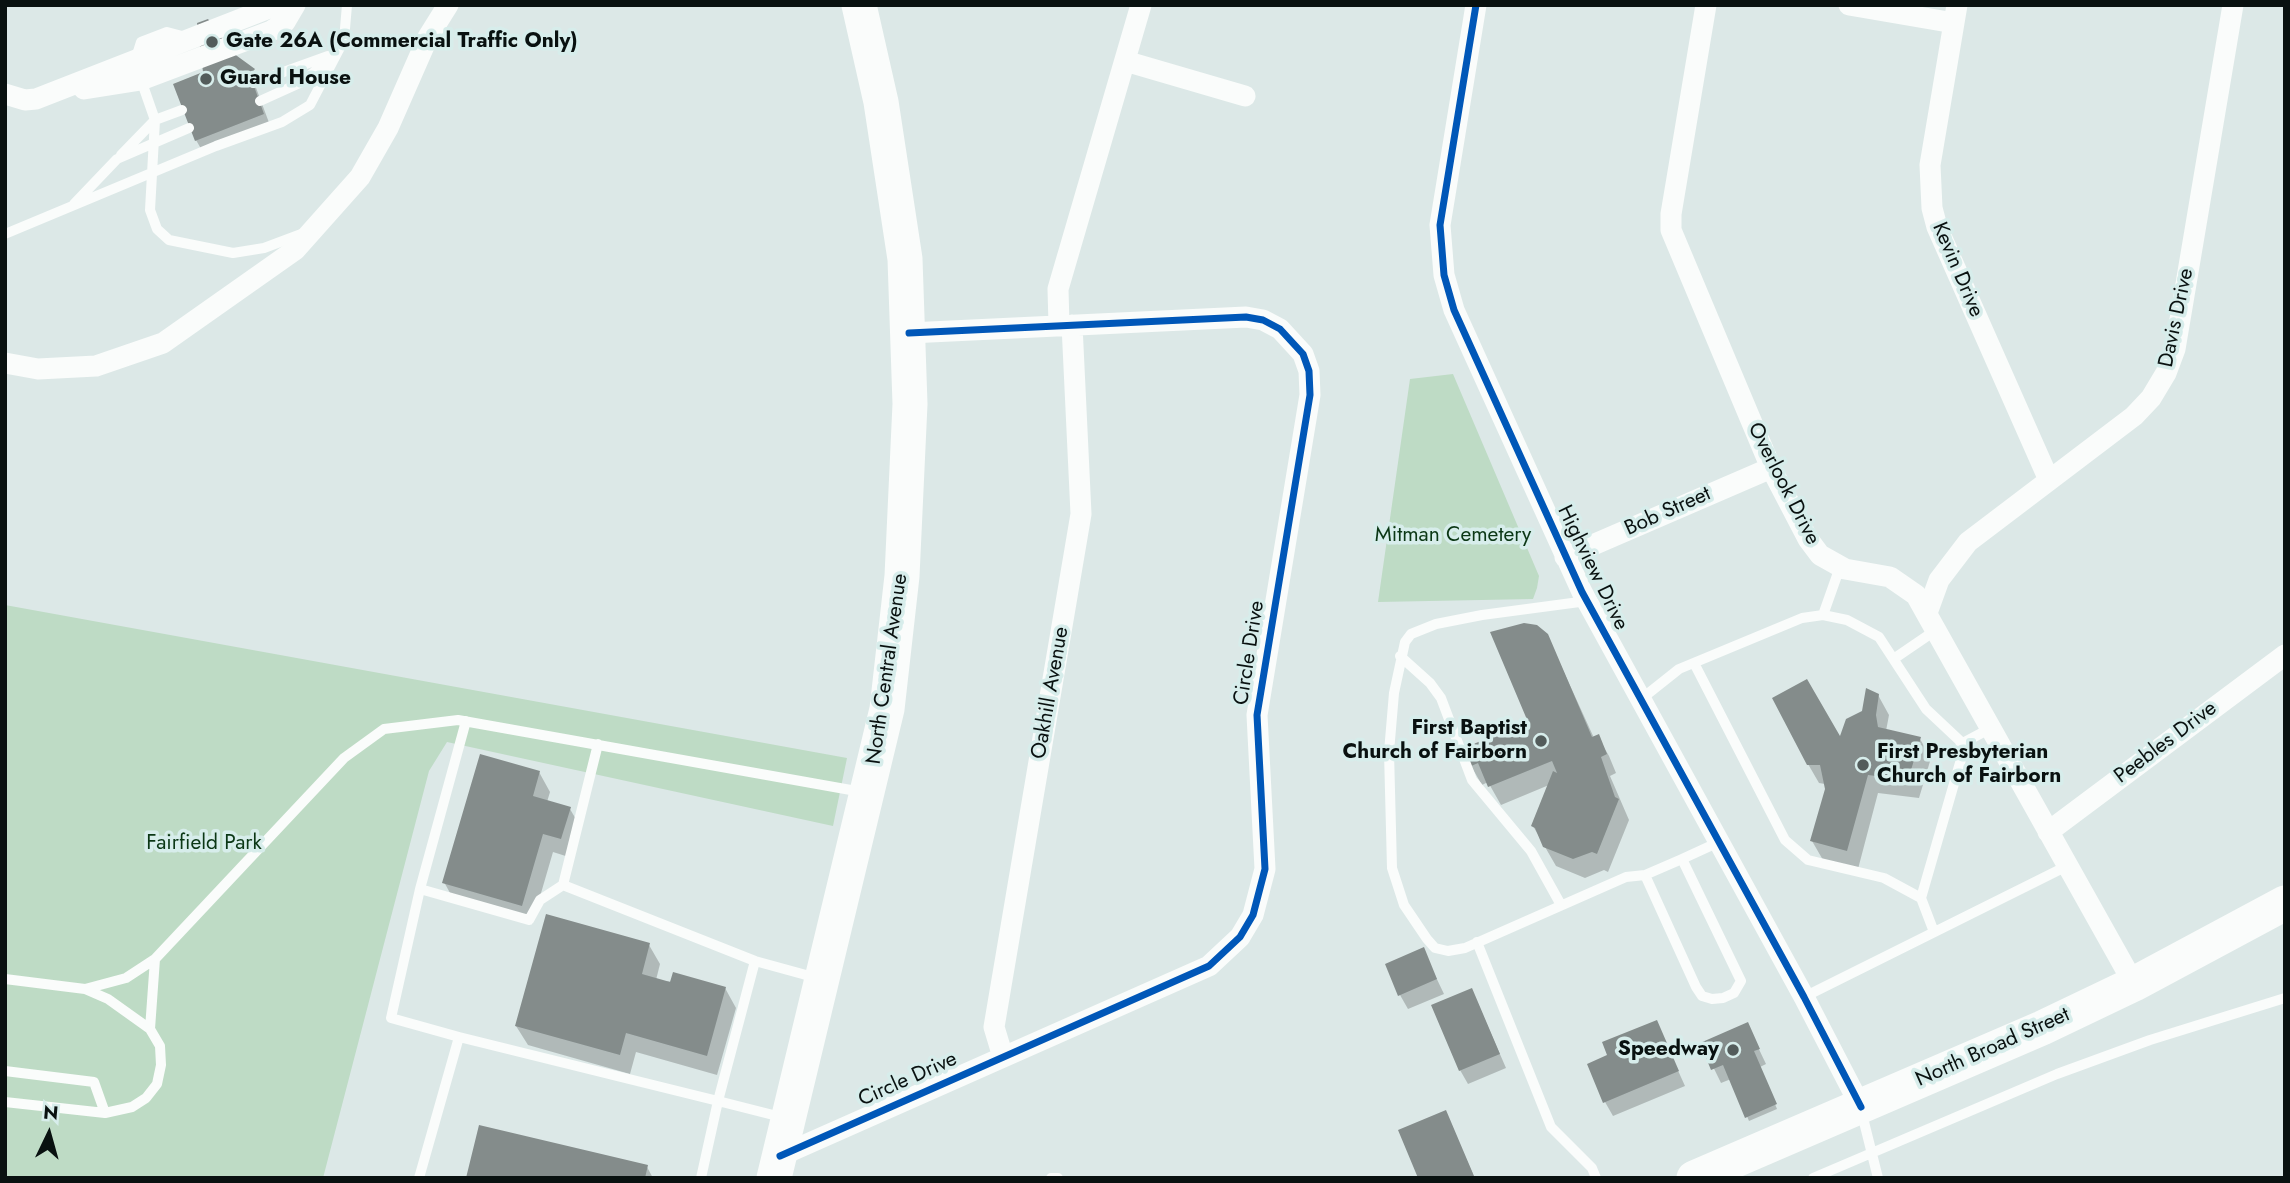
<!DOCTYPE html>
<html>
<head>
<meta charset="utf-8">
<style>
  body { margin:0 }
  #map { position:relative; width:2290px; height:1183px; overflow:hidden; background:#dce8e7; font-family:Jost,sans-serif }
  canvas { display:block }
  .frame { position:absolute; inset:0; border:7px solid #091110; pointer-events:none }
  .north { position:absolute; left:14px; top:1099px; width:70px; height:70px; -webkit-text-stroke:5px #d7edeb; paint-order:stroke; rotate:5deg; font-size:19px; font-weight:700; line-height:28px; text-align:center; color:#091110 }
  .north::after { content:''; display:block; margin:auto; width:24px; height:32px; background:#091110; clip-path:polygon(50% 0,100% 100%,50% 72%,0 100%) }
</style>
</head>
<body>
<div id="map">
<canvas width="2290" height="1183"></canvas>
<div class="frame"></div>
<div class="north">N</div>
</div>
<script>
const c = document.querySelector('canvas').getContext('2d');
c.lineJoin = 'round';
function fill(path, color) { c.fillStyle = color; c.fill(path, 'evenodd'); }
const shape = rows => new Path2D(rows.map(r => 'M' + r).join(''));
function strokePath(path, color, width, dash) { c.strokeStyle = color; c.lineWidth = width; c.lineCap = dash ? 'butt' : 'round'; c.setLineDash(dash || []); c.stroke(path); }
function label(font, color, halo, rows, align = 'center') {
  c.font = font + ' Jost,sans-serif'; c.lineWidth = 7; c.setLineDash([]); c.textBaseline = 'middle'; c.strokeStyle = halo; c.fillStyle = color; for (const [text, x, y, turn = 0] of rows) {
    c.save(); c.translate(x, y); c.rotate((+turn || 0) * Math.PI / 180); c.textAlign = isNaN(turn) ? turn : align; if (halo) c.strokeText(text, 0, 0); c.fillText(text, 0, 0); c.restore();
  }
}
fill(shape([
  [1453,374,1539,576,1537,588,1533,599,1378,602,1410,379],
  [5,605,847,758,833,826,447,742,429,771,323,1178,5,1178]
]), '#bedbc5');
fill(shape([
  [231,54,253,70,259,79,255,85,271,128,204,154,196,140,204,73],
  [1547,635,1594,738,1598,737,1609,756,1616,773,1610,776,1629,820,1608,872,1604,870,1585,878,1556,866,1533,826,1549,785,1501,805,1488,782,1482,785,1471,766,1530,723],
  [1878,695,1889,715,1886,731,1920,739,1931,758,1919,798,1878,793,1858,869,1823,860,1812,841,1826,789,1825,784,1819,783,1808,764,1840,741],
  [539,772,550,792,547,802,570,809,581,828,572,858,553,852,532,924,455,902,444,882],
  [649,945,660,964,656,980,725,988,736,1008,717,1075,636,1052,630,1074,528,1045,516,1026],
  [1423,950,1444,994,1408,1009,1400,995],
  [1472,990,1506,1068,1468,1084,1460,1070],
  [1656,1022,1685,1086,1613,1116,1605,1102,1610,1056],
  [1747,1024,1766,1064,1760,1067,1777,1109,1749,1121,1731,1079,1721,1083,1702,1044],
  [1445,1112,1473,1174,1465,1178,1419,1178],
  [647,1167,653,1178,468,1178]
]), '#0003');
fill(shape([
  [208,19,233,53,255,69,250,75,264,114,195,141,173,84,203,72,197,23],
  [1524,623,1537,625,1548,634,1592,737,1599,734,1607,754,1601,757,1615,797,1619,799,1597,854,1592,852,1573,859,1543,847,1535,828,1531,826,1553,771,1557,773,1552,761,1488,787,1478,763,1469,767,1465,757,1475,753,1471,745,1528,722,1490,632],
  [1807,679,1840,736,1846,719,1862,711,1866,688,1879,694,1876,715,1878,727,1921,737,1908,780,1868,775,1847,851,1810,841,1825,789,1820,765,1807,765,1772,698],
  [480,754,540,771,533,796,571,807,561,839,543,834,522,906,442,883],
  [546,914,650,943,642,974,670,982,673,972,726,987,707,1056,626,1033,620,1055,515,1026],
  [1424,947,1437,979,1398,996,1385,964],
  [1472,988,1500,1054,1459,1071,1431,1005],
  [1657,1020,1679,1071,1603,1103,1587,1064,1607,1055,1602,1042],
  [1748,1022,1760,1049,1754,1051,1777,1104,1745,1118,1723,1065,1711,1070,1700,1043],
  [1446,1110,1474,1176,1418,1178,1398,1130],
  [479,1125,648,1165,645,1178,466,1178]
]), '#848c8b');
strokePath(shape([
  [136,58,141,42,167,32,186,37],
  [140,77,155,120,150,210,157,229,169,240,233,253,264,248,304,233],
  [253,83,328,56],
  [260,101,302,82,332,57],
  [121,155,155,120,182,110],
  [74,204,117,159,189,128],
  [5,234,216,146,282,122,310,105,344,40,347,5],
  [1587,601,1482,615,1436,624,1411,634,1405,642,1394,693,1389,752,1392,868,1404,905,1427,939,1435,948,1448,951,1465,948,1626,877,1645,875],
  [1823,615,1840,567],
  [1400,656,1430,683,1441,698,1472,780,1531,851,1561,905],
  [1895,658,1936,630],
  [1694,663,1785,840,1808,860,1884,878,1921,898],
  [1640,700,1679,669,1802,618,1823,615,1847,620,1879,637,1926,709,1959,740,1964,749,1921,898,1934,932],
  [466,721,420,889,529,920,540,900,563,885,598,744],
  [1961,744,1991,728],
  [1682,859,1741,981,1734,993,1723,998,1712,999,1702,996,1696,987,1645,875,1682,859,1719,842],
  [563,885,755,961],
  [420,889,391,1018,459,1037],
  [1477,942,1551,1127,1592,1168,1596,1178],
  [5,979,85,989,126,978,155,959,344,758,384,729,458,720,862,792],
  [85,989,108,999,150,1029,155,959],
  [1804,997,2067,866],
  [5,1071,94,1082,105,1113,5,1102],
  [1861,1110,1878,1178],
  [105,1113,132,1107,146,1098,157,1084,161,1065,160,1046,150,1029],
  [785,1118,718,1101,755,961,817,978],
  [419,1178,459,1037,718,1101,701,1178],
  [1051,1178,1058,1178],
  [1813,1178,2057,1074,2150,1040,2285,998]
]), '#fafcfb', 10);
strokePath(shape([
  [1476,5,1440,225,1444,275,1454,310,1582,592,1804,997,1861,1107],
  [1706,5,1671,214,1671,230,1771,468,1808,539,1820,555,1845,569,1890,577,1916,595,2134,984],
  [1849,5,1954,23],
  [1957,5,1930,165,1932,208,1937,227,2049,480],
  [1125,61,1245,96],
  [84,89,141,80,271,31,285,22,295,5],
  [5,94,25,100,36,99,277,5],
  [1059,325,1058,289,1141,5],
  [5,363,38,369,96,366,163,343,295,250,360,177,388,128,428,37,448,5],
  [1565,557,1771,468],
  [1927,613,1939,580,1968,542,2134,416,2151,398,2166,373,2175,349,2233,5],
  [2048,832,2285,655],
  [1003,1057,994,1027,1081,514,1072,325],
  [780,1156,1209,966,1240,937,1253,915,1265,869,1257,715,1310,395,1309,371,1303,354,1280,329,1263,320,1246,317,909,333]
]), '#fafcfb', 21);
strokePath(shape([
  [774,1178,887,709,902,576,910,404,905,259,881,102,859,5],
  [1694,1178,2042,1028,2134,984,2285,903]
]), '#fafcfb', 35);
strokePath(shape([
  [1476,5,1440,225,1444,275,1454,310,1582,592,1804,997,1861,1107],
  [780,1156,1209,966,1240,937,1253,915,1265,869,1257,715,1310,395,1309,371,1303,354,1280,329,1263,320,1246,317,909,333]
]), '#0057b8', 7);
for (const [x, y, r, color] of [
  [212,42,7,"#535c5b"],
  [206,79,7,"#535c5b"],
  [1541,741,7,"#535c5b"],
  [1863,765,7,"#535c5b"],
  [1733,1050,7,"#535c5b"]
]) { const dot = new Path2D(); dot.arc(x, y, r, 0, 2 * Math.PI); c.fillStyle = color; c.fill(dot); strokePath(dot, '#d7edeb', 2.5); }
label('bold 21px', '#091110', '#d7edeb', [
  ["Gate 26A (Commercial Traffic Only)",226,42],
  ["Guard House",220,79],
  ["First Baptist",1527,729,"right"],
  ["Church of Fairborn",1527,753,"right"],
  ["First Presbyterian",1877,753],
  ["Church of Fairborn",1877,777],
  ["Speedway",1719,1050,"right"]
], 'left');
label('21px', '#091110', '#d7edeb', [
  ["Kevin Drive",1957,270,67],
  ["Davis Drive",2177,318,-78],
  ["Overlook Drive",1783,484,63],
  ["Bob Street",1668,512,-24],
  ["Highview Drive",1592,568,64],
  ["Circle Drive",1250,653,-81],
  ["North Central Avenue",888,669,-82],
  ["Oakhill Avenue",1051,693,-80],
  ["Peebles Drive",2166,743,-37],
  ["North Broad Street",1993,1048,-24],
  ["Circle Drive",908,1080,-24]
]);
label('21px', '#0b3715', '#d7edeb', [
  ["Mitman Cemetery",1453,536],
  ["Fairfield Park",204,844]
]);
</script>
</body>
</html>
